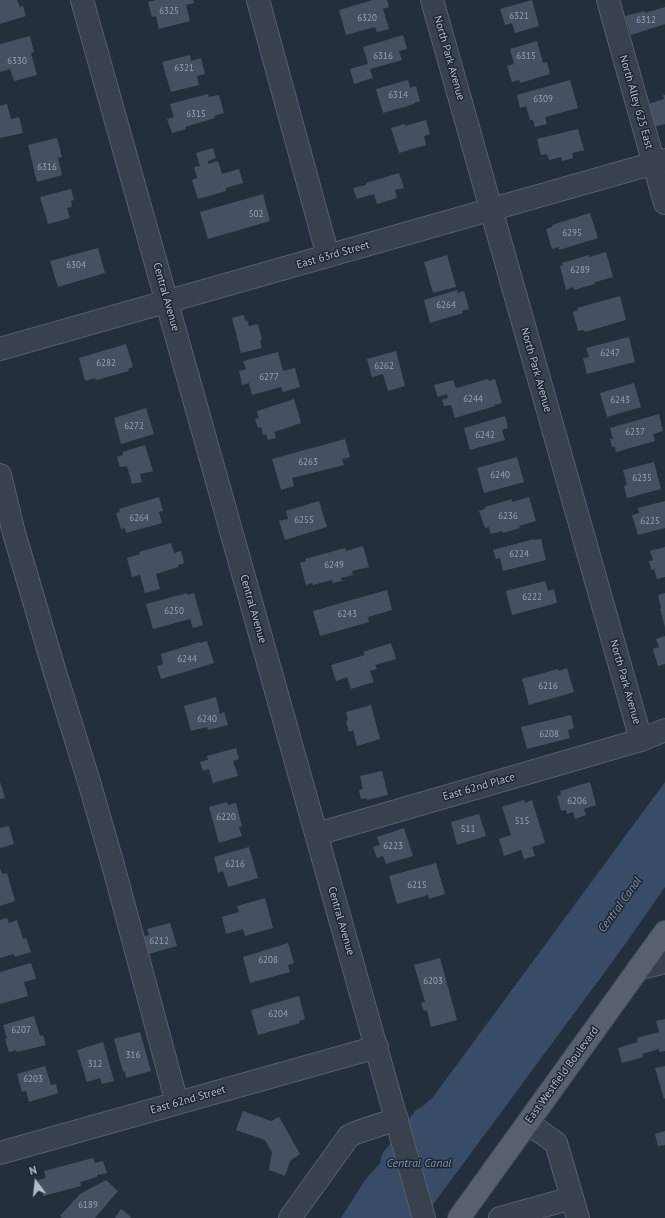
<!DOCTYPE html>
<html>
<head>
<meta charset="utf-8">
<style>
  body { margin:0 }
  #map { position:relative; width:665px; height:1218px; overflow:hidden; background:#242f3e; font-family:"PT Sans",sans-serif }
  canvas { display:block }
  .north { position:absolute; left:16px; top:1162px; width:40px; height:40px; -webkit-text-stroke:3px #1d2633; paint-order:stroke; rotate:345deg; font-size:11px; font-weight:700; line-height:16px; text-align:center; color:#b4bcc9 }
  .north::after { content:''; display:block; margin:auto; width:14px; height:18px; background:#b4bcc9; clip-path:polygon(50% 0,100% 100%,50% 72%,0 100%) }
</style>
</head>
<body>
<div id="map">
<canvas width="665" height="1218"></canvas>
<div class="north">N</div>
</div>
<script>
const c = document.querySelector('canvas').getContext('2d');
c.lineJoin = 'round';
function fill(path, color) { c.fillStyle = color; c.fill(path, 'evenodd'); }
const shape = rows => new Path2D(rows.map(r => 'M' + r).join(''));
function strokePath(path, color, width, dash) { c.strokeStyle = color; c.lineWidth = width; c.lineCap = dash ? 'butt' : 'round'; c.setLineDash(dash || []); c.stroke(path); }
function label(font, color, halo, rows, align = 'center') {
  c.font = font + ' "PT Sans",sans-serif'; c.lineWidth = 3; c.setLineDash([]); c.textBaseline = 'middle'; c.strokeStyle = halo; c.fillStyle = color; for (const [text, x, y, turn = 0] of rows) {
    c.save(); c.translate(x, y); c.rotate((+turn || 0) * Math.PI / 180); c.textAlign = isNaN(turn) ? turn : align; if (halo) c.strokeText(text, 0, 0); c.fillText(text, 0, 0); c.restore();
  }
}
fill(shape([
  [665,782,665,887,621,950,423,1218,341,1218,365,1180,380,1163,382,1154,416,1110,423,1106,433,1097]
]), '#394c67');
fill(shape([
  [0,0,17,0,20,7,23,6,26,16,0,24],
  [156,0,193,0,194,3,186,5,190,21,159,29,156,16,152,17,148,2],
  [373,0,387,0,389,7,383,9,389,29,377,32,375,27,346,35,339,10],
  [532,0,539,26,515,33,512,23,505,25,500,9],
  [665,7,665,24,631,35,625,16,645,11,645,13],
  [403,35,407,49,399,51,402,60,370,69,373,78,354,84,350,69,368,64,363,47],
  [30,36,34,52,31,53,37,75,14,81,10,69,0,72,0,44],
  [537,41,543,63,547,62,550,74,520,83,519,80,512,82,507,66,514,64,510,49],
  [190,55,191,61,201,58,205,74,197,76,199,85,171,92,162,62],
  [408,80,410,88,416,86,420,101,414,103,414,104,383,113,376,89],
  [570,80,578,108,545,117,547,124,535,127,533,120,530,120,526,106,520,108,517,95],
  [208,94,209,97,219,95,224,113,214,116,215,118,185,127,186,129,172,133,167,119,174,117,170,104],
  [663,95,665,95,665,124,653,127,648,104,664,99],
  [7,104,11,119,19,117,23,133,0,138,0,106],
  [426,120,430,134,424,136,426,145,399,153,391,128,405,124,405,126],
  [578,129,584,150,572,153,573,158,562,161,561,157,549,160,547,154,541,155,537,139],
  [57,138,62,157,58,158,62,175,37,182,28,145],
  [213,148,216,158,208,161,208,164,218,161,222,174,239,169,243,183,226,188,226,191,198,199,192,180,197,178,194,167,200,166,196,153],
  [399,173,404,188,395,190,397,198,377,204,374,194,357,199,353,188,366,185,366,183],
  [71,189,74,200,71,201,72,207,67,208,70,218,48,224,40,197],
  [263,194,270,221,208,239,200,212],
  [590,213,598,238,559,250,559,247,552,249,546,229,552,227,552,225],
  [98,248,105,273,58,287,50,261],
  [606,252,613,277,595,282,595,284,574,290,573,287,566,290,560,266,563,265,562,263,589,255,589,257],
  [447,255,456,287,433,293,424,262],
  [457,290,458,293,464,291,469,309,462,311,463,313,430,323,424,300],
  [620,296,626,320,585,332,584,330,578,331,573,312,578,310,577,308],
  [244,315,245,321,247,320,249,326,258,324,262,340,260,341,262,348,241,353,232,318],
  [629,337,635,362,587,374,583,358,589,357,586,348],
  [126,344,133,367,128,369,129,371,96,380,95,378,85,381,79,358],
  [396,351,405,386,388,391,383,374,372,377,367,359],
  [278,352,283,371,295,368,300,387,283,392,281,387,252,395,249,383,242,385,239,371,246,369,243,361],
  [488,379,489,381,495,379,502,403,495,405,495,406,455,418,451,405,444,406,442,400,448,398,447,394,438,397,434,385,453,380,456,388],
  [634,383,641,407,607,417,600,393],
  [294,399,301,423,274,432,276,438,268,440,266,434,263,435,261,427,258,428,255,419,259,418,257,411],
  [146,408,154,434,121,444,114,418],
  [659,414,663,431,653,434,655,441,616,452,615,446,612,447,610,439,613,439,610,428],
  [505,416,508,428,502,430,505,440,470,450,464,428],
  [345,439,350,457,342,459,344,465,292,478,294,486,281,490,272,459],
  [145,445,153,471,140,474,142,482,132,484,127,466,120,467,117,457,123,455,123,452],
  [517,457,524,482,484,493,477,468],
  [654,462,661,489,627,498,624,486,627,485,623,470],
  [159,497,163,511,159,512,162,523,126,533,125,528,121,529,116,513,120,512,119,509],
  [529,497,536,521,519,526,520,528,503,533,502,531,491,534,489,527,485,528,479,511,485,509,485,507,512,499,512,502],
  [319,501,327,527,285,540,279,521,288,519,286,511],
  [665,501,665,528,638,535,632,515,639,513,638,508],
  [534,539,534,540,541,539,546,560,503,571,500,558,496,559,493,550],
  [171,543,174,553,181,551,184,563,178,565,178,567,156,574,160,589,145,593,140,575,132,577,127,558,140,554,139,552],
  [363,546,369,567,352,571,353,575,341,578,342,581,333,583,332,580,313,585,312,583,306,585,300,563,306,561,305,559,345,548,346,551],
  [665,547,665,577,657,579,654,569,651,570,649,561,653,560,650,551],
  [545,581,548,591,554,589,557,603,512,615,506,591],
  [387,590,392,610,368,617,369,622,320,636,313,611],
  [187,593,187,595,194,593,203,625,193,628,190,619,153,629,146,604],
  [665,593,665,627,660,609,661,608,658,595],
  [665,636,665,664,658,666,653,649,659,647,656,639],
  [207,641,214,663,161,679,157,666,163,664,161,654,200,642,200,643],
  [391,643,396,659,375,665,377,669,370,671,374,682,351,689,347,677,336,681,331,665,365,655,363,652],
  [567,668,574,692,529,705,522,679,558,669,559,671],
  [216,697,220,714,224,712,228,725,208,730,207,727,191,731,184,706],
  [371,705,380,739,357,746,353,730,349,732,346,721,348,720,346,712],
  [571,715,574,728,568,730,570,738,527,749,521,727],
  [236,748,239,759,233,761,238,776,213,783,209,769,203,771,200,762,208,760,207,756],
  [382,771,388,795,367,800,367,798,361,799,359,790,363,789,360,776],
  [0,782,5,798,0,799],
  [590,782,596,805,584,809,586,815,575,819,573,812,567,814,566,810,561,811,557,796,561,795,560,791],
  [524,800,525,803,532,800,545,843,532,847,535,856,524,859,521,850,504,856,499,839,511,835,502,807],
  [227,802,228,805,236,803,242,826,239,827,242,836,219,843,209,807],
  [479,814,486,836,457,845,451,822],
  [9,826,14,844,0,848,0,828],
  [404,828,413,856,386,864,383,856,377,858,373,847,380,845,377,837],
  [249,847,258,878,228,887,223,871,218,873,214,857],
  [436,863,445,894,429,899,428,895,397,904,389,876],
  [0,868,2,874,7,873,15,901,0,906],
  [265,898,273,928,245,936,243,929,226,934,222,917,239,912,237,906],
  [7,918,9,923,17,920,23,939,26,938,31,952,15,957,14,954,0,958,0,920],
  [170,923,177,946,145,955,140,937,149,935,147,929],
  [288,943,294,963,288,965,290,972,250,983,243,957],
  [440,958,457,1020,431,1027,427,1010,424,1011,421,1003,425,1002,414,965],
  [31,963,36,979,24,982,28,996,0,1004,0,972],
  [299,996,305,1019,299,1021,300,1023,258,1035,251,1010],
  [34,1016,40,1036,43,1035,46,1045,17,1052,16,1050,9,1052,5,1039,7,1038,3,1025],
  [665,1019,665,1051,659,1052,659,1049,642,1054,643,1057,622,1063,618,1048,638,1042,637,1038,659,1032,656,1021],
  [140,1032,151,1071,126,1078,125,1071,123,1072,114,1039],
  [103,1042,114,1081,102,1084,100,1078,87,1082,77,1050],
  [45,1066,51,1085,56,1084,58,1093,29,1102,26,1091,22,1092,17,1074],
  [665,1066,665,1098,664,1099,655,1068],
  [243,1111,271,1121,279,1117,300,1154,290,1161,285,1176,269,1170,272,1152,265,1140,236,1130],
  [665,1131,665,1145,658,1146,655,1134],
  [93,1158,95,1163,103,1161,107,1173,97,1175,97,1177,80,1182,81,1186,43,1196,38,1180,46,1178,44,1171],
  [106,1180,118,1191,95,1218,62,1218,60,1216,80,1194],
  [121,1209,131,1217,130,1218,115,1218]
]), '#455162');
const minor = shape([
  [82,0,424,1218],
  [258,0,328,256],
  [432,0,641,740],
  [608,0,665,203],
  [0,349,665,160],
  [0,475,14,533,54,669,90,785,113,865,177,1103],
  [317,834,641,740,665,730],
  [638,969,665,962],
  [528,1123,556,1143,578,1218],
  [0,1153,377,1047],
  [290,1218,349,1136,355,1133,397,1119],
  [500,1218,572,1198]
]);
const major = shape([
  [459,1218,665,932]
]);
strokePath(minor, '#565f6c', 24);
strokePath(major, '#414a57', 24);
strokePath(minor, '#38414e', 22);
strokePath(major, '#56606e', 22);
label('9px', '#98a1af', null, [
  ["6325",169,11],
  ["6321",519,16],
  ["6320",367,18],
  ["6312",646,20],
  ["6316",383,56],
  ["6315",526,56],
  ["6330",17,61],
  ["6321",184,68],
  ["6314",398,95],
  ["6309",543,99],
  ["6315",196,114],
  ["6316",47,167],
  ["502",256,214],
  ["6295",572,233],
  ["6304",76,265],
  ["6289",580,270],
  ["6264",446,305],
  ["6247",610,353],
  ["6282",106,363],
  ["6262",384,366],
  ["6277",269,377],
  ["6244",473,399],
  ["6243",620,400],
  ["6272",134,426],
  ["6237",635,432],
  ["6242",485,435],
  ["6263",308,462],
  ["6240",500,475],
  ["6235",642,478],
  ["6236",508,516],
  ["6264",139,518],
  ["6255",304,520],
  ["6225",650,521],
  ["6224",519,554],
  ["6249",334,565],
  ["6222",532,597],
  ["6250",174,611],
  ["6243",347,614],
  ["6244",187,659],
  ["6216",548,686],
  ["6240",207,719],
  ["6208",549,734],
  ["6206",577,801],
  ["6220",226,817],
  ["515",522,821],
  ["511",468,829],
  ["6223",393,846],
  ["6216",235,864],
  ["6215",417,885],
  ["6212",159,941],
  ["6208",268,960],
  ["6203",433,981],
  ["6204",278,1014],
  ["6207",21,1030],
  ["316",133,1055],
  ["312",95,1064],
  ["6203",33,1079],
  ["6189",88,1205]
]);
label('11px', '#b4bcc9', '#1d2633', [
  ["North Park Avenue",449,58,74],
  ["North Alley 625 East",636,102,74],
  ["East 63rd Street",333,255,-16],
  ["Central Avenue",166,297,74],
  ["North Park Avenue",536,370,74],
  ["Central Avenue",253,609,74],
  ["North Park Avenue",625,682,74],
  ["East 62nd Place",479,787,-16],
  ["Central Avenue",341,921,74],
  ["East Westfield Boulevard",562,1075,-54],
  ["East 62nd Street",188,1100,-16]
]);
label('italic 12px', '#7c92b1', '#1d2633', [
  ["Central Canal",620,905,-54],
  ["Central Canal",419,1164]
]);
</script>
</body>
</html>
